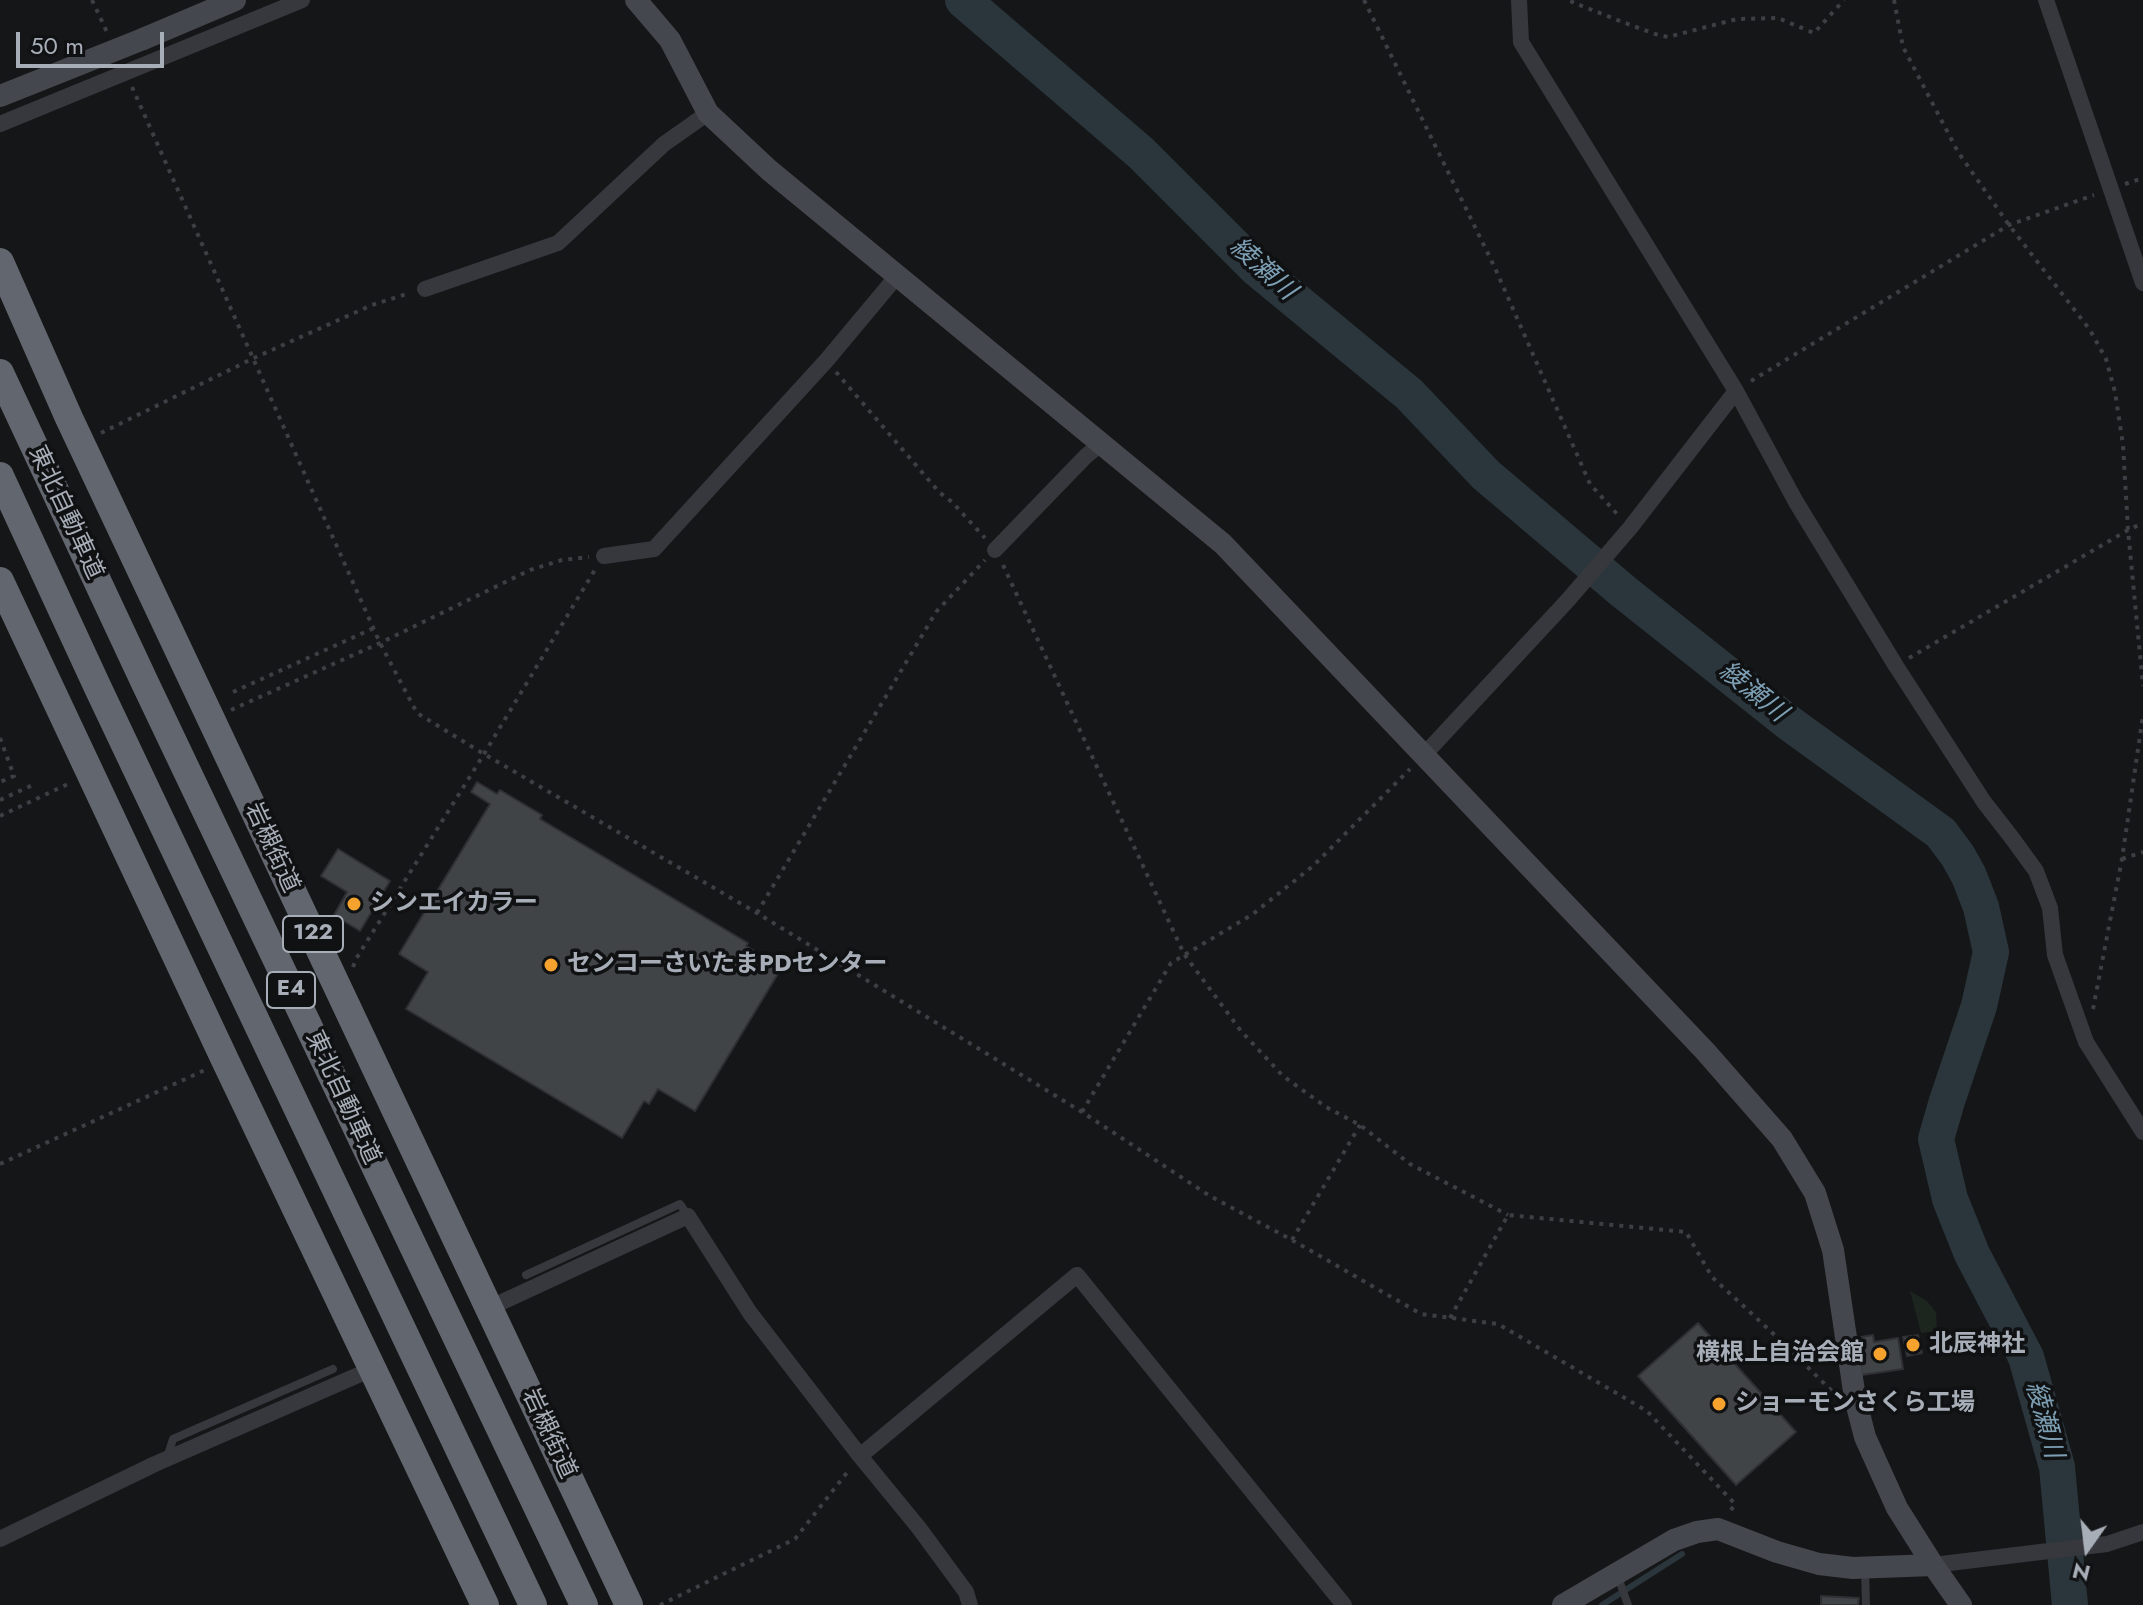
<!DOCTYPE html>
<html>
<head>
<meta charset="utf-8">
<style>
  body { margin:0 }
  #map { position:relative; width:2143px; height:1605px; overflow:hidden; background:#151617; font-family:Jost,sans-serif }
  canvas { display:block }
  .north { position:absolute; left:2047px; top:1509px; width:80px; height:80px; -webkit-text-stroke:6px #101112; paint-order:stroke; rotate:194deg; font-size:22px; font-weight:700; line-height:32px; text-align:center; color:#a7aeb8 }
  .north::after { content:''; display:block; margin:auto; width:28px; height:36px; background:#a7aeb8; clip-path:polygon(50% 0,100% 100%,50% 72%,0 100%) }
  .scale { position:absolute; left:16px; top:32px; width:148px; height:36px; box-sizing:border-box; border:4px solid #a7aeb8; border-top:0; padding-left:10px; font-size:24px; line-height:28px; white-space:nowrap; color:#a7aeb8; -webkit-text-stroke:6px #101112; paint-order:stroke }
</style>
</head>
<body>
<div id="map">
<canvas width="2143" height="1605"></canvas>
<div class="north">N</div>
<div class="scale">50 m</div>
</div>
<script>
const c = document.querySelector('canvas').getContext('2d');
c.lineJoin = 'round';
function fill(path, color) { c.fillStyle = color; c.fill(path, 'evenodd'); }
const shape = rows => new Path2D(rows.map(r => 'M' + r).join(''));
function strokePath(path, color, width, dash) { c.strokeStyle = color; c.lineWidth = width; c.lineCap = dash ? 'butt' : 'round'; c.setLineDash(dash || []); c.stroke(path); }
function label(font, color, halo, rows, align = 'center') {
  c.font = font + ' Jost,"Noto Sans JP",sans-serif'; c.lineWidth = 7; c.setLineDash([]); c.textBaseline = 'middle'; c.strokeStyle = halo; c.fillStyle = color; for (const [text, x, y, turn = 0] of rows) {
    c.save(); c.translate(x, y); c.rotate((+turn || 0) * Math.PI / 180); c.textAlign = isNaN(turn) ? turn : align; if (halo) c.strokeText(text, 0, 0); c.fillText(text, 0, 0); c.restore();
  }
}
fill(shape([
  [1910,1291,1927,1301,1936,1312,1937,1331,1921,1333]
]), '#1d261e');
strokePath(shape([
  [1602,1605,1682,1554]
]), '#2b363c', 6);
strokePath(shape([
  [963,0,1141,153,1256,268,1409,394,1486,475,1624,592,1789,723,1941,833,1958,856,1969,876,1981,907,1991,952,1979,1006,1947,1101,1936,1139,1950,1199,1972,1254,2026,1357,2057,1467,2070,1605]
]), '#2b363c', 36);
const building = shape([
  [477,782,497,794,500,790,542,815,540,819,748,943,746,946,782,967,695,1111,658,1089,649,1104,644,1101,622,1138,406,1009,428,972,399,954,490,804,471,792,477,782],
  [338,849,390,881,360,931,334,915,347,892,321,876,338,849],
  [1698,1323,1796,1432,1736,1485,1638,1376,1698,1323],
  [1873,1335,1874,1342,1898,1338,1903,1369,1862,1375,1857,1344,1862,1343,1861,1337,1873,1335],
  [1918,1335,1922,1353,1907,1356,1903,1337,1918,1335],
  [1821,1596,1859,1598,1858,1605,1821,1605,1821,1596]
]);
fill(building, '#414447');
strokePath(building, '#2f3033', 2);
strokePath(shape([
  [92,0,107,32],
  [1364,0,1495,268,1590,484,1618,515],
  [1573,0,1572,2,1620,21,1655,34,1668,37,1737,19,1778,18,1814,33,1844,0],
  [1894,0,1903,47,1958,152,2009,225,2090,330,2106,359,2115,392,2123,445,2128,530,2143,686],
  [132,87,380,643,417,713,484,754,757,913,1082,1112,1210,1196,1292,1240,1421,1314,1498,1324,1647,1411,1735,1504,1729,1513],
  [2125,184,2143,178],
  [836,372,939,492,952,502,985,538],
  [1751,381,2009,225,2094,195],
  [101,433,254,358,372,305,410,293],
  [1003,565,1184,954,1241,1031,1283,1076,1326,1107,1360,1125,1410,1164,1508,1215],
  [1909,658,2128,530,2143,523],
  [233,692,374,628],
  [231,710,380,643,530,570,562,560,589,557],
  [0,738,14,776,0,782],
  [0,800,35,784],
  [0,816,70,783],
  [2122,859,2143,852],
  [757,913,936,612,985,560],
  [353,967,356,959,484,754,596,568],
  [2093,1009,2122,859,2143,715],
  [1082,1112,1171,963,1253,914,1313,866,1410,769],
  [0,1164,205,1070],
  [1292,1240,1360,1125],
  [1450,1318,1508,1215,1686,1232,1712,1277,1778,1338,1834,1393],
  [660,1605,795,1539,849,1470]
]), '#3c3f44', 4, [4, 6]);
strokePath(shape([
  [526,1275,680,1204,688,1216],
  [167,1458,173,1439,333,1369],
  [1865,1568,1866,1605],
  [1618,1577,1628,1605]
]), '#36383d', 8);
strokePath(shape([
  [1519,0,1521,42,1736,391,1796,502,1896,666,1984,802,2012,838,2036,871,2050,908,2055,955,2086,1042,2143,1132],
  [2046,0,2143,283],
  [0,124,302,0],
  [425,289,558,243,664,144,708,113],
  [995,550,1086,456,1102,443],
  [604,556,654,549,826,361,897,276],
  [1423,756,1568,600,1630,528,1736,391],
  [489,1308,688,1216,750,1313,860,1456,919,1528,966,1592,970,1605],
  [860,1456,1077,1275,1344,1605],
  [0,1539,155,1464,372,1369],
  [1933,1565,2107,1544,2143,1532]
]), '#36383d', 16);
strokePath(shape([
  [636,0,670,40,708,113,769,170,1223,544,1705,1051,1782,1139,1815,1193,1833,1250,1855,1398,1865,1437,1897,1508,1933,1565,1961,1605],
  [143,39,235,0],
  [1563,1605,1674,1540,1697,1532,1718,1529,1777,1552,1819,1564,1853,1568,1933,1565]
]), '#44474d', 22);
strokePath(shape([
  [0,262,69,418,629,1605],
  [0,373,145,683,584,1605],
  [0,476,98,688,533,1605],
  [0,581,225,1060,485,1605]
]), '#62666e', 28);
strokePath(shape([
  [0,96,143,39]
]), '#44474d', 22);
for (const [x, y, r, color] of [
  [354,904,8,"#f6a22e"],
  [551,965,8,"#f6a22e"],
  [1913,1345,8,"#f6a22e"],
  [1880,1354,8,"#f6a22e"],
  [1719,1404,8,"#f6a22e"]
]) { const dot = new Path2D(); dot.arc(x, y, r, 0, 2 * Math.PI); c.fillStyle = color; c.fill(dot); strokePath(dot, '#101112', 3); }
for (const [x, y, w] of [
  [313,934,60],
  [291,990,48]
]) { const box = new Path2D(); box.roundRect(x - w / 2, y - 18, w, 36, 6); c.fillStyle = '#101112'; c.fill(box); strokePath(box, '#a7aeb8', 2); }
label('bold 22px', '#a7aeb8', null, [
  ["122",313,934],
  ["E4",291,990]
]);
label('24px', '#a7aeb8', '#101112', [
  ["東北自動車道",65,513,65],
  ["岩槻街道",271,848,65],
  ["東北自動車道",342,1098,65],
  ["岩槻街道",548,1434,65]
]);
label('bold 24px', '#a7aeb8', '#101112', [
  ["シンエイカラー",370,904],
  ["センコーさいたまPDセンター",567,965],
  ["北辰神社",1929,1345],
  ["横根上自治会館",1864,1354,"right"],
  ["ショーモンさくら工場",1735,1404]
], 'left');
label('italic 26px', '#7d9fb4', '#101112', [
  ["綾瀬川",1262,270,42],
  ["綾瀬川",1752,693,39],
  ["綾瀬川",2043,1420,75]
]);
</script>
</body>
</html>
